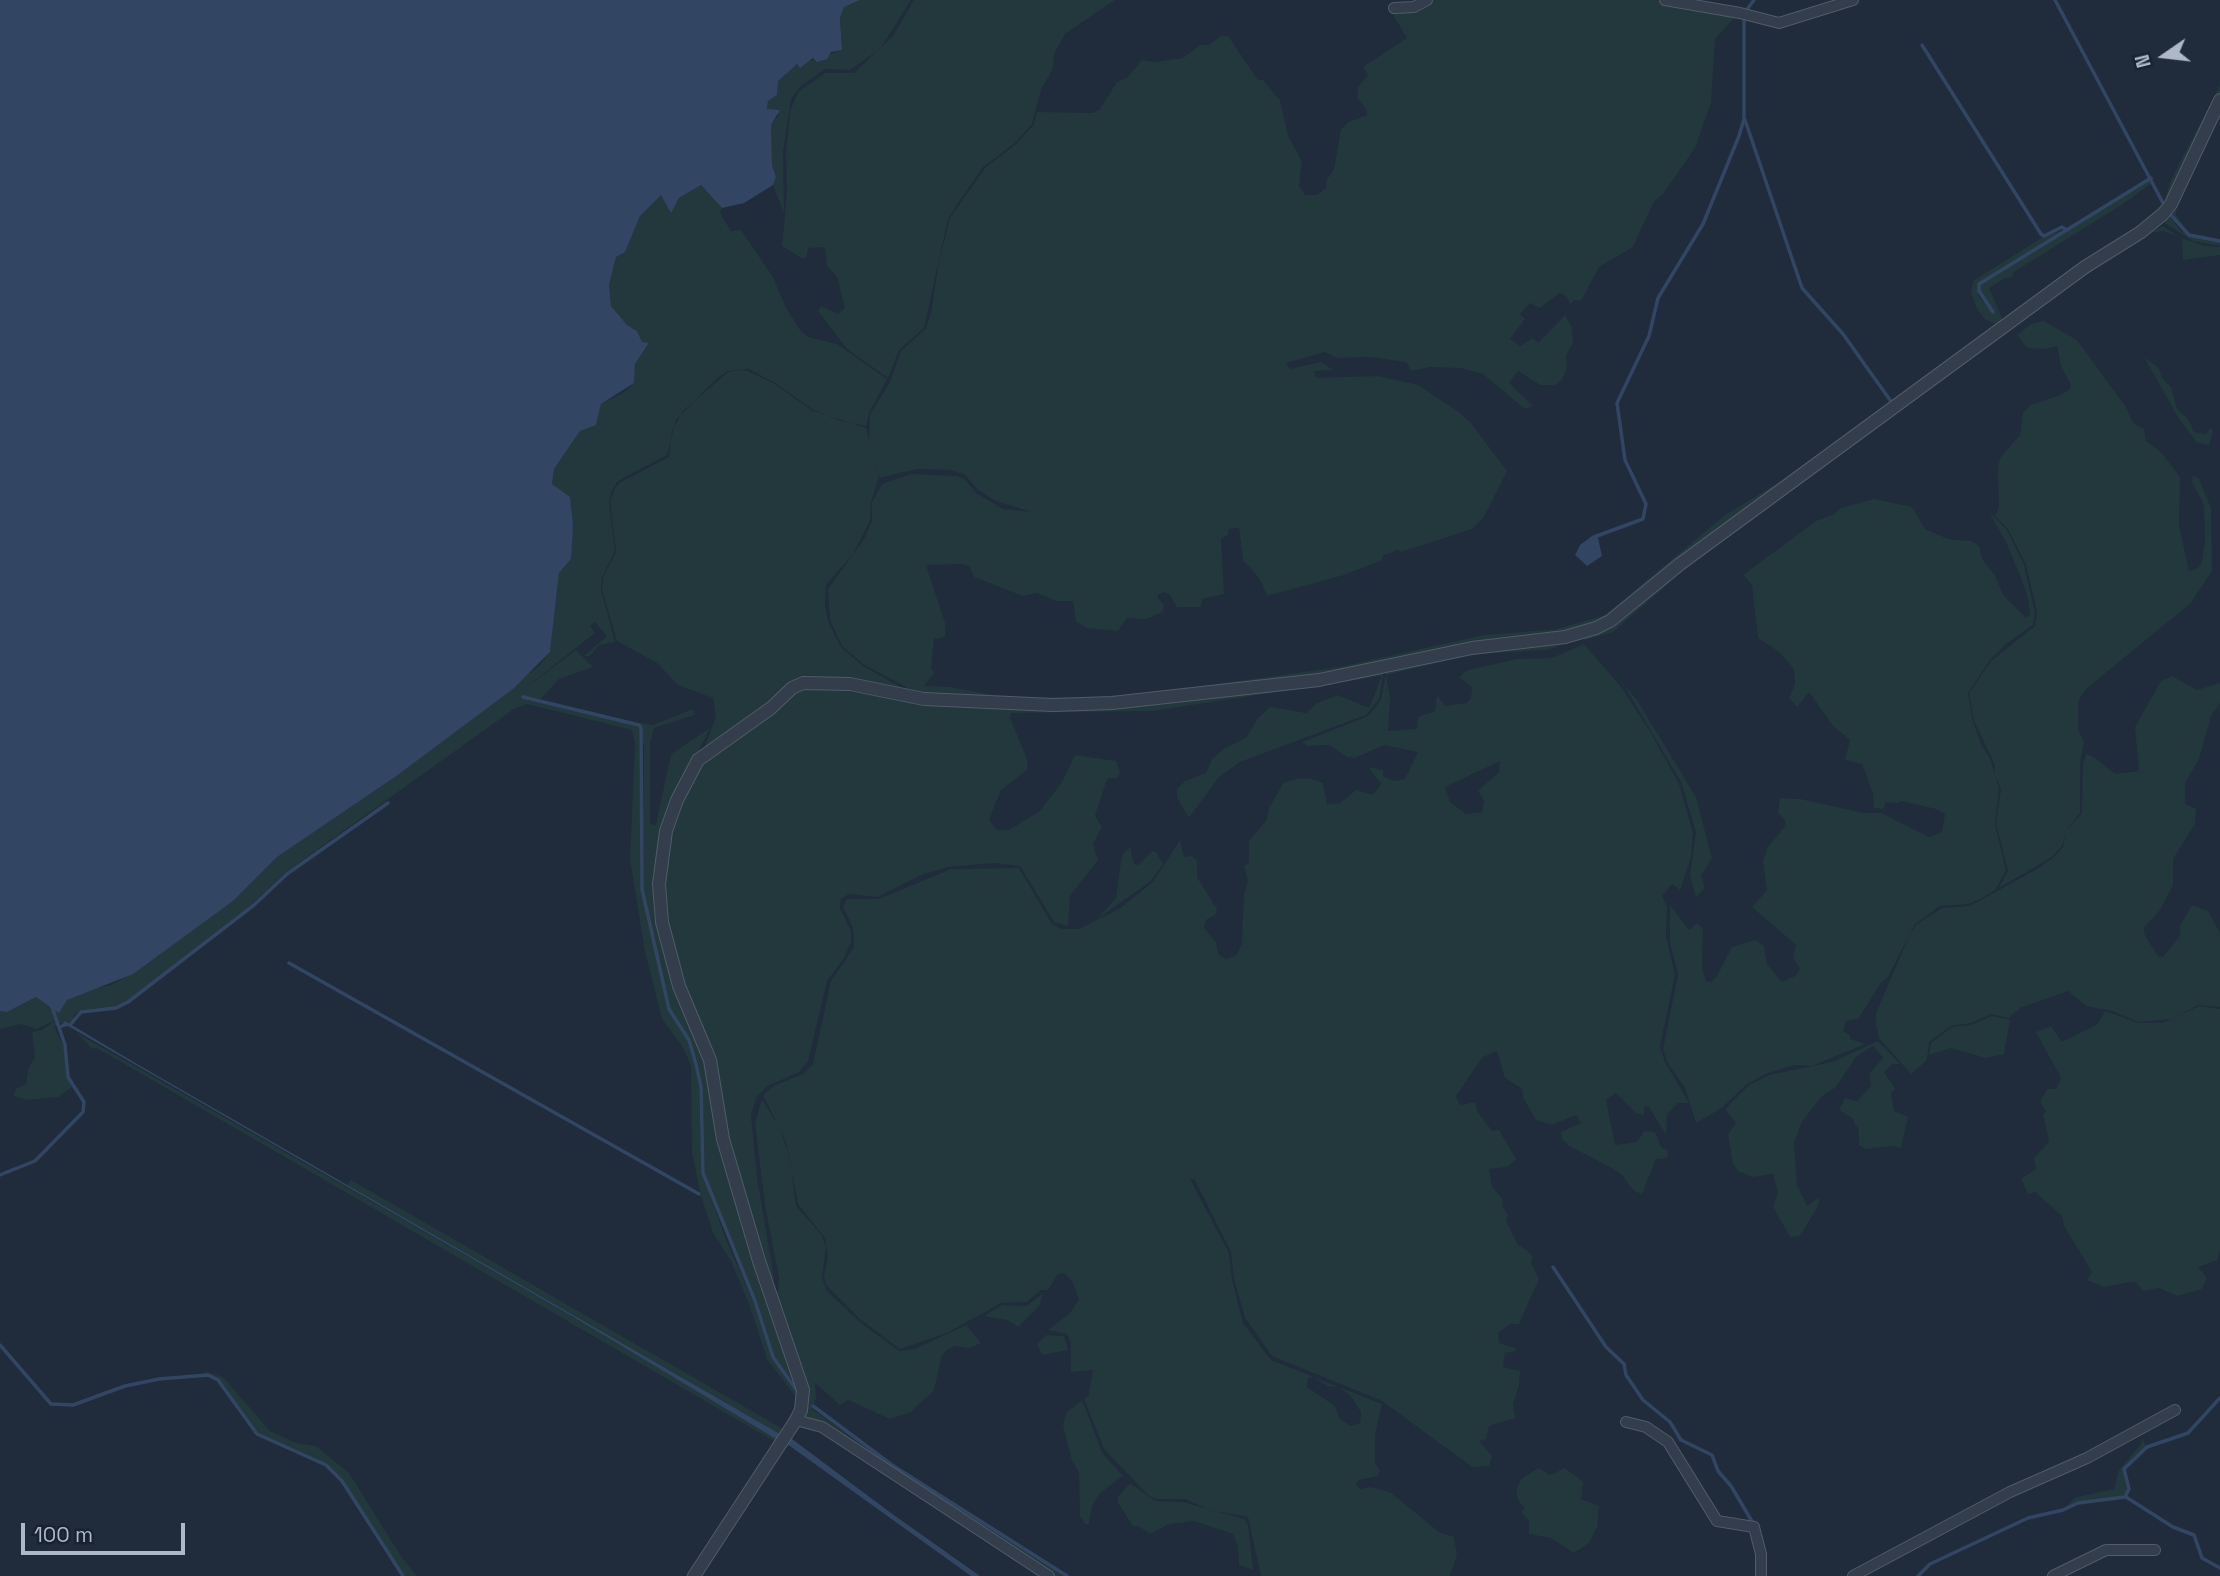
<!DOCTYPE html>
<html>
<head>
<meta charset="utf-8">
<style>
  body { margin:0 }
  #map { position:relative; width:2220px; height:1576px; overflow:hidden; background:#202b3b; font-family:"Space Grotesk",sans-serif }
  canvas { display:block }
  .north { position:absolute; left:2129px; top:21px; width:70px; height:70px; -webkit-text-stroke:5px #192230; paint-order:stroke; rotate:256deg; font-size:19px; font-weight:700; line-height:28px; text-align:center; color:#aeb8c7 }
  .north::after { content:''; display:block; margin:auto; width:24px; height:32px; background:#aeb8c7; clip-path:polygon(50% 0,100% 100%,50% 72%,0 100%) }
  .scale { position:absolute; left:21px; top:1523px; width:164px; height:32px; box-sizing:border-box; border:4px solid #aeb8c7; border-top:0; padding-left:9px; font-size:21px; line-height:24px; white-space:nowrap; color:#aeb8c7; -webkit-text-stroke:5px #192230; paint-order:stroke }
</style>
</head>
<body>
<div id="map">
<canvas width="2220" height="1576"></canvas>
<div class="north">N</div>
<div class="scale">100 m</div>
</div>
<script>
const c = document.querySelector('canvas').getContext('2d');
c.lineJoin = 'round';
function fill(path, color) { c.fillStyle = color; c.fill(path, 'evenodd'); }
const shape = rows => new Path2D(rows.map(r => 'M' + r).join(''));
function strokePath(path, color, width, dash) { c.strokeStyle = color; c.lineWidth = width; c.lineCap = dash ? 'butt' : 'round'; c.setLineDash(dash || []); c.stroke(path); }
fill(shape([
  [860,0,911,0,880,49,850,70,825,69,801,86,791,99,783,152,784,213,773,185,776,177,772,165,771,125,779,115,767,109,768,101,777,95,778,81,789,68,842,50,840,18,844,7],
  [914,0,1115,0,1065,34,1054,54,1053,68,1041,90,1032,124,1015,143,983,167,956,206,948,219,924,328,899,350,888,378,847,349,818,311,821,306,838,314,845,308,837,277,827,266,825,247,808,248,807,256,803,259,782,246,787,194,786,152,790,111,798,92,825,73,854,73,893,36],
  [1432,0,1656,0,1736,16,1715,39,1711,103,1695,148,1663,194,1653,203,1633,247,1599,267,1581,301,1575,300,1570,304,1566,296,1560,293,1540,308,1530,303,1520,314,1525,319,1510,339,1520,346,1533,338,1538,343,1565,315,1572,328,1573,342,1566,356,1567,368,1562,380,1555,385,1540,385,1518,371,1509,383,1533,406,1525,409,1483,374,1461,368,1430,367,1411,371,1406,362,1370,357,1337,358,1325,352,1286,363,1290,369,1320,362,1334,370,1314,371,1316,378,1378,376,1418,385,1459,412,1470,422,1507,471,1484,517,1472,529,1401,552,1398,550,1382,556,1382,560,1344,575,1267,596,1259,578,1243,560,1239,528,1229,529,1228,535,1221,539,1224,594,1202,599,1201,607,1177,607,1170,595,1163,592,1157,596,1164,605,1163,612,1146,619,1127,618,1118,631,1087,628,1076,622,1073,601,1057,601,1037,593,1023,596,974,577,969,566,963,564,926,565,945,623,945,637,934,639,931,668,934,673,924,686,950,687,1009,698,1131,696,1339,667,1484,635,1557,629,1605,615,1725,515,1798,471,1995,324,1985,319,1977,309,1971,293,1973,281,2043,237,2064,230,1978,283,1978,295,1993,313,1979,289,1981,284,2150,180,2152,183,2123,204,2014,272,2012,277,2005,278,1989,288,2003,320,2073,267,2131,231,2162,204,2165,209,1629,603,1587,628,1332,674,1091,701,919,694,863,664,842,646,830,620,828,589,864,539,872,521,872,502,882,484,911,474,956,476,965,479,976,493,1003,509,1032,512,996,501,978,490,965,475,951,470,917,469,880,478,869,440,870,414,889,384,901,351,926,328,931,313,939,261,950,218,985,168,1016,144,1034,124,1037,112,1093,113,1100,109,1117,82,1128,77,1142,60,1155,62,1183,58,1200,45,1209,45,1221,36,1228,36,1258,80,1263,80,1280,100,1288,136,1302,161,1299,186,1305,195,1317,195,1326,188,1327,179,1334,170,1341,129,1349,122,1367,115,1367,110,1357,98,1358,87,1368,75,1363,67,1407,38,1390,10],
  [2220,85,2220,96,2167,206,2164,202,2171,180],
  [701,185,722,208,720,213,731,231,741,230,773,277,786,308,800,330,808,337,837,344,887,379,869,413,866,426,841,421,812,409,775,383,749,369,727,371,715,380,676,420,667,455,618,481,612,490,609,503,615,551,602,577,601,590,615,642,599,645,590,656,584,656,607,636,595,622,590,626,595,633,520,692,576,650,593,667,559,679,541,699,524,696,521,698,639,726,641,889,668,1009,688,1039,695,1063,699,1088,702,1172,725,1237,753,1301,772,1357,798,1394,796,1385,774,1356,756,1299,712,1197,705,1172,702,1086,698,1063,690,1039,670,1008,642,888,644,745,640,740,640,723,653,725,693,709,695,715,654,728,650,743,650,824,656,825,671,754,710,728,674,800,664,830,656,881,659,923,674,983,703,1055,717,1130,756,1261,802,1393,800,1405,780,1440,692,1576,686,1576,774,1441,116,1059,96,1048,92,1049,77,1033,577,1319,776,1439,780,1434,770,1428,347,1185,351,1180,783,1429,798,1400,767,1359,749,1304,731,1261,713,1233,701,1196,692,1153,691,1066,684,1049,662,1019,645,952,630,859,635,743,632,730,527,704,514,709,286,872,253,903,128,1000,115,1007,81,1010,75,1014,71,1024,65,1021,54,1027,64,1047,67,1078,72,1087,58,1097,28,1100,13,1096,16,1089,26,1084,28,1070,35,1057,32,1032,42,1030,56,1020,37,1029,21,1024,0,1029,0,1011,7,1012,36,997,59,1012,67,1000,87,990,111,985,133,973,233,901,277,857,395,777,539,666,550,652,559,573,571,559,570,497,552,484,554,469,580,431,596,425,601,404,623,393,634,383,635,364,649,344,642,342,637,331,627,325,611,306,609,285,616,257,625,252,640,216,661,194,671,212,679,198],
  [2177,202,2176,215,2189,233,2171,213,2169,216,2181,231,2193,237,2220,242,2220,246,2193,241,2163,222],
  [2163,226,2179,237,2163,231,2151,233,2080,277,1691,564,1613,632,1585,640,1580,636,1683,565,2088,268],
  [2182,238,2205,246,2220,247,2220,255,2183,260],
  [2044,321,2077,340,2126,407,2133,423,2144,429,2146,441,2161,452,2180,477,2179,525,2189,571,2197,569,2202,562,2205,541,2204,505,2192,482,2193,475,2199,479,2211,508,2212,571,2190,604,2087,688,2078,701,2078,730,2084,742,2080,764,2080,813,2066,831,2082,813,2083,764,2086,754,2094,757,2115,774,2139,771,2135,727,2161,681,2172,676,2197,690,2220,683,2220,703,2211,716,2199,759,2185,783,2185,804,2196,809,2195,824,2173,859,2173,885,2160,910,2144,928,2145,936,2158,956,2163,957,2180,936,2180,926,2192,905,2208,911,2220,933,2220,1007,2198,1005,2172,1019,2139,1022,2112,1011,2086,1006,2068,991,2020,1008,2009,1018,1991,1014,1971,1023,1951,1026,1929,1042,1927,1060,1911,1074,1879,1038,1876,1024,1876,1013,1910,934,1917,924,1942,908,1970,906,2037,869,2053,858,2063,847,2066,833,2062,846,2052,857,1999,888,2008,871,1996,824,2001,789,1994,773,1995,765,1974,721,1969,693,1991,661,2035,626,2037,612,2026,565,2008,529,1995,516,1999,507,1998,468,2000,458,2020,435,2023,412,2031,405,2058,396,2069,390,2071,385,2061,366,2057,346,2045,349,2027,348,2017,335,2031,324],
  [2144,357,2159,368,2162,378,2171,387,2177,409,2188,419,2194,432,2206,434,2211,427,2213,432,2209,445,2197,443,2178,417],
  [739,370,748,371,775,384,811,410,866,428,879,476,871,503,870,521,853,554,826,585,825,606,829,624,841,647,863,666,915,695,816,678,768,706,703,752,716,716,713,698,678,685,657,663,617,641,602,590,603,577,616,552,610,502,614,490,619,483,669,457,672,431,683,411,728,372],
  [1874,499,1912,507,1925,529,1948,539,1971,541,1979,546,1982,559,1994,574,2004,596,2026,618,2030,615,2028,598,2021,578,2006,542,1989,512,2007,530,2024,565,2035,613,2033,625,2006,644,1989,661,1968,693,1973,722,1982,746,1990,758,1999,789,1995,824,2006,871,1995,890,1982,898,1969,904,1940,906,1915,924,1888,977,1880,984,1859,1018,1846,1021,1843,1031,1850,1035,1850,1039,1865,1044,1812,1066,1794,1065,1768,1073,1747,1084,1722,1108,1696,1123,1685,1088,1667,1062,1663,1049,1678,974,1670,944,1670,905,1689,930,1698,923,1703,929,1702,967,1706,981,1711,982,1717,976,1732,947,1755,940,1764,946,1767,964,1782,982,1795,976,1800,969,1793,958,1796,945,1752,907,1767,890,1763,861,1768,847,1785,826,1785,820,1778,813,1780,798,1800,799,1864,813,1881,813,1929,837,1942,832,1945,814,1936,809,1901,801,1897,803,1886,802,1883,809,1874,808,1873,793,1862,764,1845,760,1850,740,1833,726,1809,692,1797,707,1789,698,1795,684,1794,669,1778,651,1758,638,1752,585,1743,575,1816,521,1834,514,1841,508],
  [1577,637,1579,639,1547,650,1475,654,1386,675,1390,697,1388,731,1417,729,1418,717,1435,711,1437,695,1445,706,1466,703,1471,698,1472,687,1459,677,1468,670,1517,659,1552,658,1584,644,1622,688,1651,733,1679,784,1693,833,1691,858,1680,890,1672,884,1662,896,1667,906,1666,936,1675,975,1660,1046,1665,1062,1689,1103,1678,1103,1667,1114,1666,1135,1649,1107,1644,1106,1644,1115,1636,1113,1616,1093,1606,1100,1615,1145,1637,1142,1644,1131,1655,1132,1661,1147,1668,1151,1667,1158,1656,1159,1642,1194,1634,1191,1622,1175,1610,1167,1569,1146,1562,1139,1561,1132,1581,1123,1576,1115,1552,1125,1536,1120,1523,1098,1522,1089,1505,1078,1497,1051,1483,1057,1456,1096,1460,1105,1475,1102,1477,1111,1492,1131,1499,1130,1516,1159,1507,1167,1489,1169,1492,1187,1502,1198,1503,1208,1508,1214,1506,1221,1518,1245,1527,1250,1533,1258,1531,1263,1539,1279,1519,1324,1510,1324,1498,1333,1499,1343,1515,1348,1516,1351,1505,1353,1503,1367,1520,1371,1519,1385,1513,1404,1515,1418,1489,1426,1486,1439,1479,1441,1492,1456,1489,1466,1472,1467,1382,1401,1272,1356,1245,1318,1234,1279,1231,1252,1195,1180,1190,1179,1229,1253,1232,1279,1243,1323,1271,1360,1382,1404,1375,1435,1375,1464,1380,1470,1378,1476,1358,1480,1356,1484,1360,1489,1370,1487,1390,1492,1439,1532,1454,1537,1457,1555,1450,1576,1261,1576,1248,1517,1210,1510,1185,1499,1156,1499,1149,1496,1104,1449,1084,1399,1088,1397,1093,1370,1071,1372,1071,1343,1067,1334,1048,1330,1070,1313,1079,1299,1072,1281,1064,1273,1058,1274,1048,1290,1041,1290,1027,1302,1001,1303,947,1333,900,1349,861,1320,826,1285,824,1276,828,1257,825,1238,798,1204,786,1142,763,1095,775,1085,803,1074,813,1064,831,981,854,947,853,928,843,907,847,899,879,899,951,869,1019,868,1052,924,1062,929,1079,929,1119,909,1153,882,1180,840,1184,857,1192,856,1197,861,1197,877,1217,909,1215,915,1206,920,1204,928,1216,942,1218,954,1226,959,1236,956,1242,943,1244,894,1248,881,1244,866,1249,863,1249,841,1266,821,1269,808,1283,783,1300,778,1312,779,1323,783,1327,804,1340,803,1356,790,1373,795,1381,784,1368,767,1383,770,1383,776,1394,781,1405,779,1418,752,1384,745,1355,758,1347,757,1329,745,1307,746,1302,742,1368,716,1381,700,1387,669,1472,650],
  [1500,761,1499,772,1478,791,1484,801,1482,812,1466,814,1450,802,1445,787],
  [1313,1377,1328,1386,1339,1387,1350,1395,1361,1412,1360,1423,1351,1426,1340,1419,1335,1406,1307,1387,1308,1378],
  [1595,651,1637,700,1696,797,1712,858,1701,876,1705,888,1696,897,1690,875,1696,832,1681,782,1625,687],
  [1384,670,1379,699,1366,715,1240,762,1219,777,1189,818,1177,798,1177,789,1185,781,1206,773,1212,759,1225,748,1246,738,1258,718,1270,707,1306,713,1317,703,1338,695,1369,708,1382,676,1153,711,1011,713,1010,718,1027,759,1028,769,1001,790,989,820,997,830,1009,830,1040,811,1062,782,1075,755,1116,761,1120,773,1117,778,1108,778,1106,782,1095,816,1102,827,1093,844,1098,860,1070,896,1068,926,1054,922,1020,866,994,863,948,867,921,875,877,897,849,894,841,899,840,908,851,931,851,942,844,958,827,981,808,1061,799,1072,766,1087,756,1098,751,1115,757,1178,774,1277,773,1291,670,941,663,893,671,827,689,782,708,757,798,690,816,685,1038,709],
  [1130,847,1134,864,1138,865,1152,851,1156,852,1163,864,1151,881,1096,920,1116,898,1122,855],
  [2199,1006,2220,1009,2220,1249,2217,1260,2198,1267,2207,1278,2202,1289,2177,1296,2159,1288,2143,1291,2136,1283,2130,1282,2104,1287,2087,1280,2092,1272,2064,1226,2062,1216,2035,1192,2028,1194,2021,1179,2036,1169,2034,1158,2049,1142,2043,1114,2046,1111,2040,1102,2047,1089,2056,1089,2061,1078,2036,1032,2051,1026,2062,1042,2098,1024,2105,1011,2139,1023,2163,1023],
  [1992,1016,2010,1020,2004,1054,1986,1058,1951,1048,1929,1055,1931,1043,1952,1027,1971,1025],
  [1878,1041,1900,1064,1892,1064,1884,1072,1895,1089,1891,1093,1894,1111,1908,1117,1901,1148,1893,1146,1865,1149,1859,1145,1859,1130,1852,1118,1839,1110,1845,1098,1857,1101,1871,1086,1869,1074,1883,1058,1873,1046,1856,1057,1836,1087,1821,1097,1802,1122,1794,1143,1797,1185,1807,1206,1820,1197,1818,1206,1800,1236,1790,1237,1773,1207,1778,1193,1773,1174,1753,1177,1738,1171,1733,1164,1728,1134,1736,1123,1725,1109,1749,1085,1769,1075,1832,1062],
  [762,1099,780,1129,790,1159,796,1206,821,1234,826,1247,822,1278,827,1291,861,1323,899,1351,915,1349,966,1325,981,1343,969,1348,956,1346,948,1349,942,1355,934,1390,911,1412,890,1419,848,1400,840,1405,815,1383,816,1399,812,1409,891,1466,1064,1576,1055,1576,800,1419,805,1381,777,1301,779,1278,765,1205,755,1123],
  [1043,1293,1039,1306,1018,1327,1007,1320,984,1316,1002,1305,1027,1306],
  [1046,1335,1064,1336,1068,1350,1042,1355,1037,1344],
  [208,1372,223,1377,270,1431,296,1443,316,1446,349,1473,401,1556,417,1576,405,1576,399,1570,340,1477,316,1459,258,1433,223,1384,203,1373],
  [1082,1400,1103,1454,1123,1476,1100,1493,1092,1506,1089,1524,1085,1524,1080,1516,1079,1472,1072,1461,1063,1426,1066,1413],
  [2142,1437,2146,1447,2123,1469,2127,1493,2117,1499,2078,1502,2062,1510,2076,1497,2114,1489,2119,1470,2141,1444],
  [1539,1468,1550,1475,1565,1468,1583,1482,1581,1499,1599,1506,1597,1527,1589,1543,1574,1553,1551,1538,1529,1534,1529,1521,1521,1512,1525,1509,1518,1500,1516,1490,1522,1478],
  [1130,1483,1155,1501,1183,1502,1244,1519,1248,1525,1253,1570,1239,1565,1238,1546,1233,1534,1194,1521,1169,1524,1150,1534,1138,1526,1133,1526,1118,1503,1118,1497]
]), '#22383c');
fill(shape([
  [0,0,860,0,844,7,840,18,842,50,831,52,827,59,817,62,813,58,800,68,797,64,778,81,777,95,768,101,767,109,780,110,771,125,772,165,776,177,773,185,744,203,722,208,701,185,679,198,671,213,661,195,640,216,625,252,616,257,609,285,611,306,627,325,637,331,642,342,649,343,635,364,634,383,601,404,596,425,580,431,554,469,552,484,570,497,573,525,571,559,559,573,550,652,514,688,395,777,277,857,233,901,133,974,67,1000,59,1013,36,997,7,1012,0,1011],
  [1592,536,1598,538,1602,556,1587,566,1575,555,1580,545],
  [65,1021,137,1064,780,1434,776,1439,577,1319,68,1026,57,1029],
  [792,1439,891,1513,980,1576,971,1576,787,1444]
]), '#324664');
strokePath(shape([
  [2055,0,2163,203],
  [1748,8,1754,0],
  [1922,45,2041,234,2044,236,2062,227,2067,230],
  [1745,120,1802,288,1843,334,1890,400],
  [2169,213,2189,235,2220,241],
  [1993,312,1979,291,1979,284,2151,178],
  [1594,537,1643,519,1646,504,1625,460,1617,403,1649,336,1658,298,1703,224,1739,136,1744,119,1744,18],
  [523,697,639,725,641,728,642,889,669,1009,689,1040,696,1064,701,1087,703,1173,755,1301,773,1357,798,1392],
  [289,963,699,1194],
  [71,1024,81,1012,116,1008,128,1002,254,905,287,874,388,803],
  [0,1175,35,1161,83,1112,84,1102,68,1077,65,1045,51,1004],
  [1553,1267,1606,1347,1624,1364,1626,1375,1643,1400,1670,1422,1681,1440,1712,1455,1718,1471,1731,1486,1753,1523],
  [0,1345,51,1404,73,1405,125,1386,159,1379,208,1375,218,1380,257,1434,326,1465,342,1481,403,1576],
  [813,1406,892,1465,1067,1576],
  [2126,1497,2173,1527,2194,1535,2202,1558,2220,1568],
  [1918,1576,1930,1564,2028,1518,2063,1510,2078,1503,2125,1497,2129,1489,2124,1469,2147,1447,2188,1433,2220,1398]
]), '#324664', 3.5);
const minor = shape([
  [1665,0,1740,13,1779,23,1853,0],
  [1394,8,1414,7,1427,0],
  [796,1420,822,1427,1049,1576],
  [1626,1422,1646,1427,1668,1442,1717,1521,1754,1527,1761,1554,1761,1576],
  [1853,1576,2010,1492,2087,1458,2175,1410],
  [2053,1576,2106,1550,2155,1550]
]);
const tertiary = shape([
  [694,1576,796,1420,801,1410,803,1390,759,1261,723,1139,710,1060,679,986,662,922,659,884,666,831,677,800,698,760,771,708,792,688,803,683,850,684,924,699,1053,705,1112,703,1319,680,1472,648,1565,637,1596,628,1610,621,1680,564,2085,267,2141,232,2163,214,2171,204,2220,100]
]);
strokePath(minor, '#515b69', 12);
strokePath(tertiary, '#515b69', 14);
strokePath(minor, '#343d4b', 10);
strokePath(tertiary, '#343d4b', 12);
</script>
</body>
</html>
